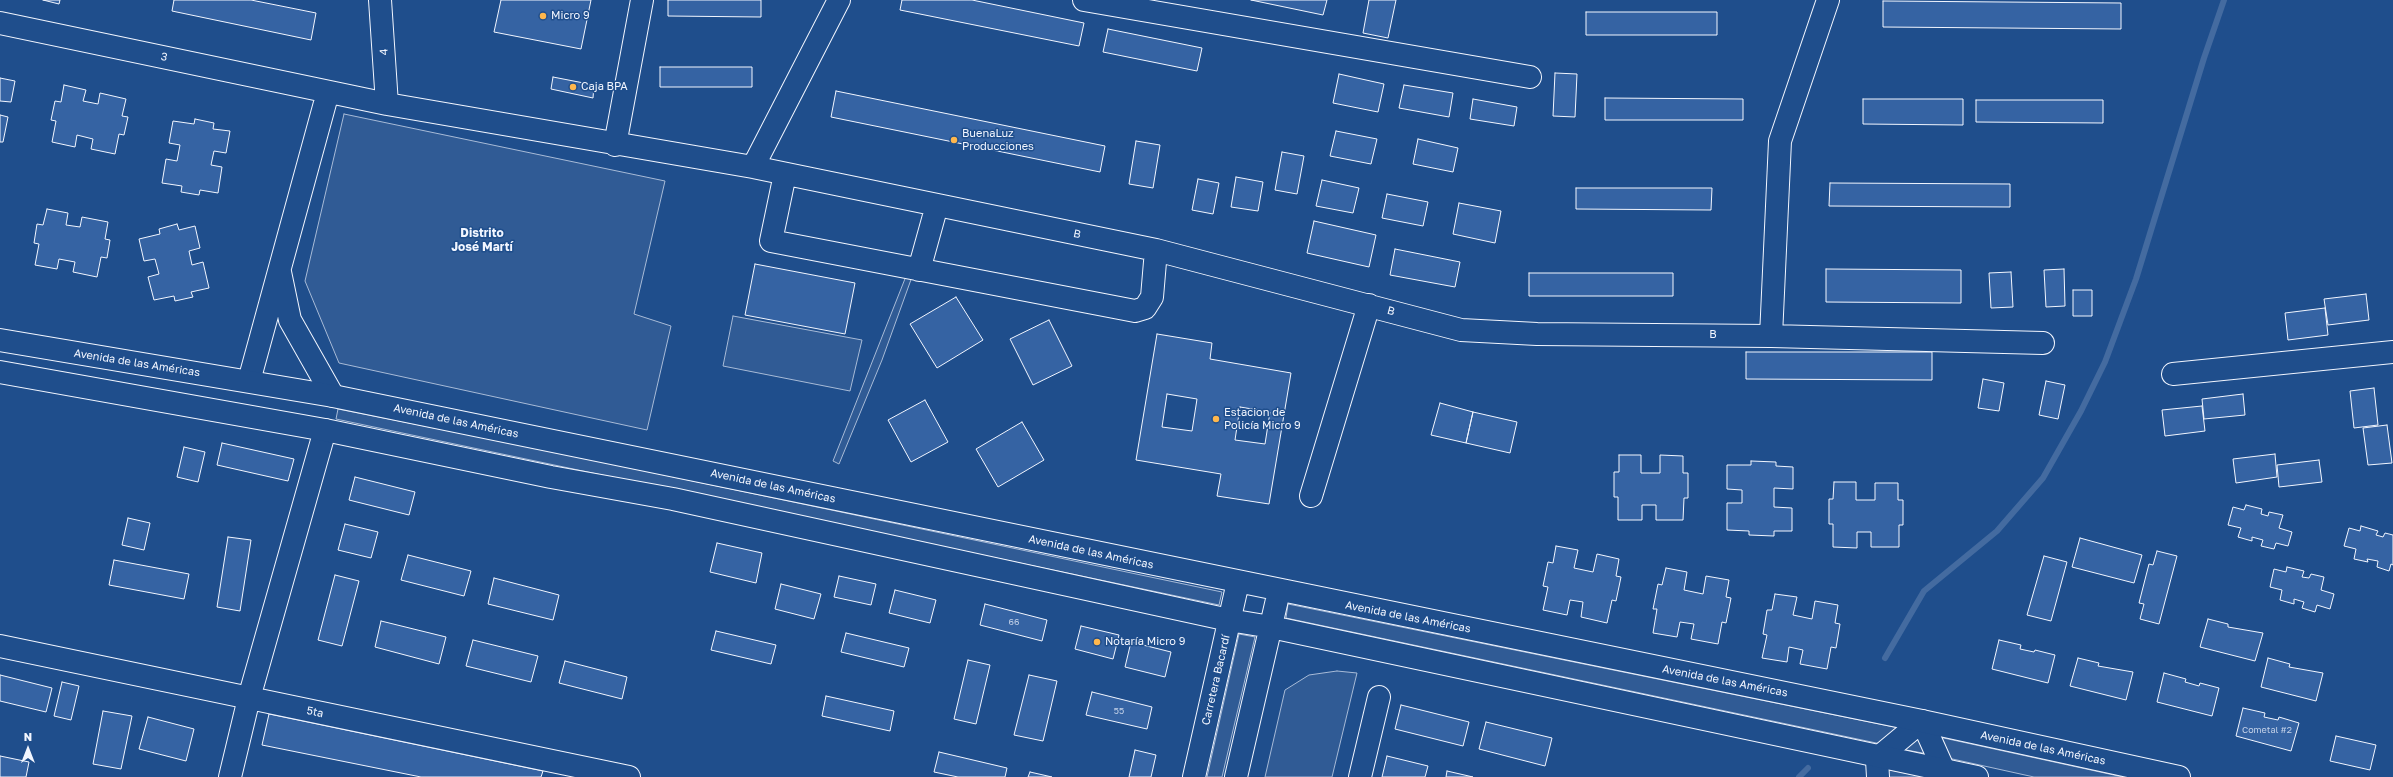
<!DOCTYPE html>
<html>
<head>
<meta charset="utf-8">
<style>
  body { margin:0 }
  #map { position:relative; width:2393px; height:777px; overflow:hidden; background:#1f4e8c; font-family:"Golos Text",sans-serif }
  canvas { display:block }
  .north { position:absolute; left:8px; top:729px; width:40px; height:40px; -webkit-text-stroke:3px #1f4e8c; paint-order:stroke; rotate:0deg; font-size:11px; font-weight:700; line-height:16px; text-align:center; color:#f2f6ff }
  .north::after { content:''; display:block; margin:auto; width:14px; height:18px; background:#f2f6ff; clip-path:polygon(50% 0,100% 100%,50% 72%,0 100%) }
</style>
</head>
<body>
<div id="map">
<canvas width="2393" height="777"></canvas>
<div class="north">N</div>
</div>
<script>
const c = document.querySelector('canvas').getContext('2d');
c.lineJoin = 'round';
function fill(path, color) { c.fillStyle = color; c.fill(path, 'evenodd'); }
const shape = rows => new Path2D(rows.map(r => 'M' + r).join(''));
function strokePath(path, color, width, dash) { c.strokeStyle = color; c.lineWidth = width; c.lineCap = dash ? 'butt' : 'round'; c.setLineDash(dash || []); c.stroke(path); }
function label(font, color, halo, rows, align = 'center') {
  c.font = font + ' "Golos Text",sans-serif'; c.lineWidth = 3; c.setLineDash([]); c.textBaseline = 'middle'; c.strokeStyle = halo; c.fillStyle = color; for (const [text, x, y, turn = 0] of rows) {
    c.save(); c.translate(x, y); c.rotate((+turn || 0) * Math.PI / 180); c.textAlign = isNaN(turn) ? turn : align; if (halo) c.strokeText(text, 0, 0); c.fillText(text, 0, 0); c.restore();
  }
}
const green = shape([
  [344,114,665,181,634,314,671,326,647,430,339,363,305,281,344,114],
  [912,261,917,263,882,360,839,464,833,461,912,261],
  [733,316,862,340,850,391,723,366,733,316],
  [338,409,531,447,1222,592,1219,605,336,419,338,409],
  [1288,604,1899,728,1881,744,1286,618,1288,604],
  [1239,634,1255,637,1222,777,1207,777,1239,634],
  [1337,671,1357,673,1332,777,1265,777,1285,690,1309,675,1337,671],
  [1919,733,1928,754,1901,749,1919,733],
  [1939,737,2123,777,2034,777,1948,758,1939,737],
  [1886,769,1924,777,1886,777,1886,769]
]);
fill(green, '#305b95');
strokePath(green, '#a8bbd7', 1);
strokePath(shape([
  [1885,658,1924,591,1997,531,2043,478,2081,411,2105,362,2136,279,2204,58,2224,0],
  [1799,777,1808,768]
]), '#446ba0', 6);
const building = shape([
  [43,0,60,0,59,4,43,0],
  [174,0,251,0,316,13,311,40,172,11,174,0],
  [501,0,591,0,581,49,494,32,501,0],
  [668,0,761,0,761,17,668,16,668,0],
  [902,0,972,0,1084,23,1079,46,900,10,902,0],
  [1251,0,1327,0,1323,15,1251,0],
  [1369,0,1396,0,1388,38,1363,33,1369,0],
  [1883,1,2121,3,2121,29,1883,27,1883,1],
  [1586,12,1717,12,1717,35,1586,35,1586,12],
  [1108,29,1202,48,1197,71,1103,52,1108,29],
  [660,67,752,67,752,87,660,87,660,67],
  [1555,73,1577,74,1575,117,1553,116,1555,73],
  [1339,74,1384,84,1378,112,1333,103,1339,74],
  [553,77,594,85,593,98,551,89,553,77],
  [0,78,15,81,11,102,0,101,0,78],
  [64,85,86,90,83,101,98,104,100,93,126,99,122,116,128,117,124,135,119,134,115,154,91,149,93,139,77,135,75,147,52,142,56,121,51,120,55,101,61,102,64,85],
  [1404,85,1453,93,1449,117,1399,108,1404,85],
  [836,91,1105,146,1100,172,831,117,836,91],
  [1605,98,1743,99,1743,120,1605,120,1605,98],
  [1473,99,1517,107,1514,126,1470,119,1473,99],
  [1863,99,1963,99,1963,125,1863,124,1863,99],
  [1976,100,2103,100,2103,123,1976,122,1976,100],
  [0,115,8,117,3,142,0,142,0,115],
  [195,119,214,123,213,129,230,131,226,153,214,151,211,165,222,167,218,193,200,190,199,195,181,192,182,186,162,183,166,159,177,161,180,145,169,143,173,121,194,124,195,119],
  [1336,131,1377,139,1371,164,1330,156,1336,131],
  [1418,139,1458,148,1453,172,1413,164,1418,139],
  [1136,141,1160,145,1153,188,1129,184,1136,141],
  [1282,152,1304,156,1297,194,1275,190,1282,152],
  [1236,177,1263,182,1258,211,1231,207,1236,177],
  [1198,179,1219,183,1213,214,1192,210,1198,179],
  [1322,180,1359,188,1353,213,1316,206,1322,180],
  [1830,183,2010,184,2010,207,1829,206,1830,183],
  [1576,188,1712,188,1711,210,1576,209,1576,188],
  [1387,194,1428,202,1423,226,1382,218,1387,194],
  [1459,203,1501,211,1495,243,1453,234,1459,203],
  [47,209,68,213,66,225,80,227,82,217,108,222,105,239,110,240,107,258,101,257,97,277,73,272,75,262,59,259,57,269,35,265,39,244,34,243,37,224,43,225,47,209],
  [1314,221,1376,235,1369,267,1307,253,1314,221],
  [177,224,179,230,195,226,200,248,189,251,192,265,203,262,209,288,191,292,193,297,175,301,174,296,154,300,148,277,159,274,155,259,144,261,139,239,160,234,159,229,177,224],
  [1395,249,1460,262,1455,287,1390,275,1395,249],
  [755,264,855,283,845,334,745,315,755,264],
  [1826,269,1961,270,1961,303,1826,302,1826,269],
  [2064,269,2065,306,2046,307,2044,270,2064,269],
  [2011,272,2013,307,1991,308,1989,273,2011,272],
  [1529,273,1673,273,1673,296,1529,296,1529,273],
  [2073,290,2092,290,2092,316,2073,316,2073,290],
  [2366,294,2369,320,2328,325,2324,299,2366,294],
  [956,297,983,340,937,368,910,324,956,297],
  [2325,308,2328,335,2288,340,2285,313,2325,308],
  [1049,320,1072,366,1033,385,1010,339,1049,320],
  [1157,334,1212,343,1210,359,1291,373,1269,504,1217,496,1221,474,1136,460,1157,334],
  [1167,394,1197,399,1192,431,1162,427,1167,394],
  [1240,407,1270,412,1265,444,1235,440,1240,407],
  [1746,352,1932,352,1932,380,1746,379,1746,352],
  [1983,379,2004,383,1999,411,1978,408,1983,379],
  [2046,381,2065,385,2058,419,2039,415,2046,381],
  [2374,388,2378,425,2354,428,2350,391,2374,388],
  [2243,394,2245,415,2204,419,2202,399,2243,394],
  [925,400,948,442,911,462,888,420,925,400],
  [1440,403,1473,412,1466,443,1431,435,1440,403],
  [2202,406,2205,431,2165,436,2162,410,2202,406],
  [1473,412,1517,422,1510,453,1466,443,1473,412],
  [1022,422,1044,460,998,487,976,449,1022,422],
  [2387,425,2392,463,2368,465,2363,428,2387,425],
  [222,443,294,459,288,481,217,465,222,443],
  [184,447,205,452,198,482,177,477,184,447],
  [2275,454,2277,477,2236,483,2233,459,2275,454],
  [1619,455,1641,455,1641,473,1660,473,1660,455,1683,456,1683,473,1688,473,1688,498,1684,498,1683,520,1656,520,1656,505,1642,505,1642,520,1618,520,1618,497,1614,497,1614,472,1619,472,1619,455],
  [2319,460,2322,482,2279,487,2277,465,2319,460],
  [1751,461,1776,462,1776,466,1793,467,1793,489,1774,488,1774,507,1792,508,1792,531,1774,531,1774,536,1749,535,1749,531,1727,530,1727,503,1742,503,1742,490,1727,489,1727,465,1751,465,1751,461],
  [355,477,415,492,409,515,349,500,355,477],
  [1834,482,1856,482,1856,500,1875,500,1875,483,1898,483,1898,500,1903,500,1903,525,1899,525,1899,547,1871,547,1871,532,1857,532,1857,548,1833,547,1833,524,1829,524,1829,499,1833,499,1834,482],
  [2246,505,2262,509,2261,514,2268,516,2269,512,2283,515,2279,528,2292,532,2288,546,2276,543,2274,549,2261,546,2263,540,2252,537,2252,541,2238,537,2241,528,2228,525,2233,507,2244,510,2246,505],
  [128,518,150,523,144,550,122,545,128,518],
  [345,524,378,532,371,558,338,550,345,524],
  [2361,526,2378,531,2376,535,2383,537,2385,533,2393,535,2393,565,2391,564,2389,571,2377,567,2378,561,2367,559,2368,562,2354,559,2356,549,2344,546,2349,528,2360,531,2361,526],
  [228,537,251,540,240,611,217,607,228,537],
  [2080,538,2142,555,2134,583,2072,567,2080,538],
  [717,543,762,553,756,583,710,572,717,543],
  [1556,546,1578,550,1574,568,1593,572,1597,554,1619,559,1616,576,1621,577,1616,601,1612,600,1607,623,1581,617,1583,602,1570,600,1567,615,1543,610,1548,587,1543,586,1548,562,1553,563,1556,546],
  [2157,551,2177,556,2159,624,2140,619,2144,604,2139,603,2149,564,2153,565,2157,551],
  [408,555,471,571,464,596,401,580,408,555],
  [2044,556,2067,562,2051,621,2027,615,2044,556],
  [114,560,189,574,184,599,109,585,114,560],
  [2287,567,2304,571,2302,577,2309,578,2311,574,2324,577,2321,590,2334,594,2330,609,2317,605,2315,612,2302,608,2304,602,2294,599,2294,604,2280,600,2282,590,2270,587,2274,569,2286,572,2287,567],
  [1666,568,1687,572,1684,590,1703,594,1706,576,1729,580,1726,597,1731,598,1726,623,1722,622,1718,644,1691,639,1694,624,1680,622,1677,637,1653,633,1657,609,1653,609,1658,584,1662,585,1666,568],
  [335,575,359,581,342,646,318,640,335,575],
  [839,576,876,584,871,605,834,597,839,576],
  [494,578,559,595,553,620,488,604,494,578],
  [781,584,821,594,814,619,775,609,781,584],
  [895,590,936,600,930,623,889,613,895,590],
  [1775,594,1797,597,1793,615,1812,619,1815,601,1838,605,1835,623,1840,624,1836,648,1831,647,1827,669,1800,664,1803,650,1789,647,1787,662,1762,658,1767,635,1763,634,1767,610,1772,610,1775,594],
  [985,604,1047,620,1042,641,980,625,985,604],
  [2208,619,2228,624,2228,627,2263,633,2255,661,2200,647,2208,619],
  [381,621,446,637,439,664,375,647,381,621],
  [1081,626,1119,635,1113,659,1075,649,1081,626],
  [716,631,776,645,771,664,711,650,716,631],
  [846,633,909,648,904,667,841,652,846,633],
  [473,640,538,656,531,682,466,666,473,640],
  [1999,640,2021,645,2020,649,2034,652,2035,650,2055,655,2048,683,1992,669,1999,640],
  [1131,642,1171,652,1165,677,1125,667,1131,642],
  [2078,658,2099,663,2098,666,2133,672,2126,700,2070,686,2078,658],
  [2268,658,2290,664,2289,667,2323,673,2316,701,2261,687,2268,658],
  [968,660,990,665,976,724,954,719,968,660],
  [565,661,627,677,622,699,559,683,565,661],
  [2164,673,2186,679,2185,682,2199,686,2200,683,2219,688,2212,716,2157,702,2164,673],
  [0,675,52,688,46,712,0,701,0,675],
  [1029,675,1057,681,1043,741,1014,735,1029,675],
  [62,682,79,686,71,720,54,716,62,682],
  [1092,692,1152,707,1147,729,1086,715,1092,692],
  [826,696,894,711,890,731,822,716,826,696],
  [1401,705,1469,722,1463,746,1395,729,1401,705],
  [2243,708,2265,713,2264,717,2278,720,2279,717,2299,723,2291,751,2236,736,2243,708],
  [103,711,132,716,121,769,93,764,103,711],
  [269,714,543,771,541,777,421,777,262,745,269,714],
  [148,717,194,729,186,761,139,749,148,717],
  [1486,722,1552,738,1545,766,1479,749,1486,722],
  [2336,736,2376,745,2370,770,2330,761,2336,736],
  [1135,750,1156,755,1151,777,1129,777,1135,750],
  [939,752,1007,768,1005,777,958,777,934,772,939,752],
  [0,756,29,762,26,777,0,777,0,756],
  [1387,756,1428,766,1425,777,1382,777,1387,756],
  [1447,771,1473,777,1446,777,1447,771],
  [1030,772,1052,777,1028,777,1030,772]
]);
fill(building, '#3563a3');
strokePath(building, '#f2f6ff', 1);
const minor = shape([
  [380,0,387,104],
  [1084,0,1530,77],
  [0,23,387,104,753,167,1156,250,1461,330,1537,334,1771,336,2043,343],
  [615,145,642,0],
  [753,167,839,0],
  [785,174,771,241,1135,311,1145,308,1152,297,1156,250],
  [919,270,937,205],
  [280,272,290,320,333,396],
  [1771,336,1780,141,1828,0],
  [2173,374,2393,352],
  [249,381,328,92],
  [1311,496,1369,305],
  [0,646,629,777],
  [230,777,249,698,325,430],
  [1360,777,1379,697],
  [1878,777,1877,760,1880,756,1922,721,1943,768,1938,777]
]);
const major = shape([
  [0,340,333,396,1922,721,2179,777],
  [0,372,325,430,551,477,673,499,1229,620,1271,627,1977,777],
  [1194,777,1238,582],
  [1236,777,1279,591]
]);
strokePath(minor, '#f2f6ff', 24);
strokePath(major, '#f2f6ff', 24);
strokePath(minor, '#1f4e8c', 22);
strokePath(major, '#1f4e8c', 22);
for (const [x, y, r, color] of [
  [543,16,4,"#ffb74d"],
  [573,87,4,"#ffb74d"],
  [954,140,4,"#ffb74d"],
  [1216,419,4,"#ffb74d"],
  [1097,642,4,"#ffb74d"]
]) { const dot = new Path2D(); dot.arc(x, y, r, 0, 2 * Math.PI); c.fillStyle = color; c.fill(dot); strokePath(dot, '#1f4e8c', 1.5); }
label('9px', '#c3d1e8', null, [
  ["66",1014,622],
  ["55",1119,711],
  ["Cometal #2",2267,730]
]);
label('11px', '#f2f6ff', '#1f4e8c', [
  ["Micro 9",551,16],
  ["Caja BPA",581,87],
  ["BuenaLuz",962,134],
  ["Producciones",962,147],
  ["Estacion de",1224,413],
  ["Policía Micro 9",1224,426],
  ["Notaría Micro 9",1105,642]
], 'left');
label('11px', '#f2f6ff', '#1f4e8c', [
  ["4",384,52,-94],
  ["3",164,57,12],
  ["B",1077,234,12],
  ["B",1391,311,15],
  ["B",1713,335],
  ["Avenida de las Américas",137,363,9],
  ["Avenida de las Américas",456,421,12],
  ["Avenida de las Américas",773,486,12],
  ["Avenida de las Américas",1091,552,12],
  ["Avenida de las Américas",1408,617,11],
  ["Carretera Bacardí",1216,680,-77],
  ["Avenida de las Américas",1725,681,11],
  ["5ta",315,712,12],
  ["Avenida de las Américas",2043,748,12]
]);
label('bold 12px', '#f2f6ff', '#1f4e8c', [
  ["Distrito",482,233],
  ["José Martí",482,247]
]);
</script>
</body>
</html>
